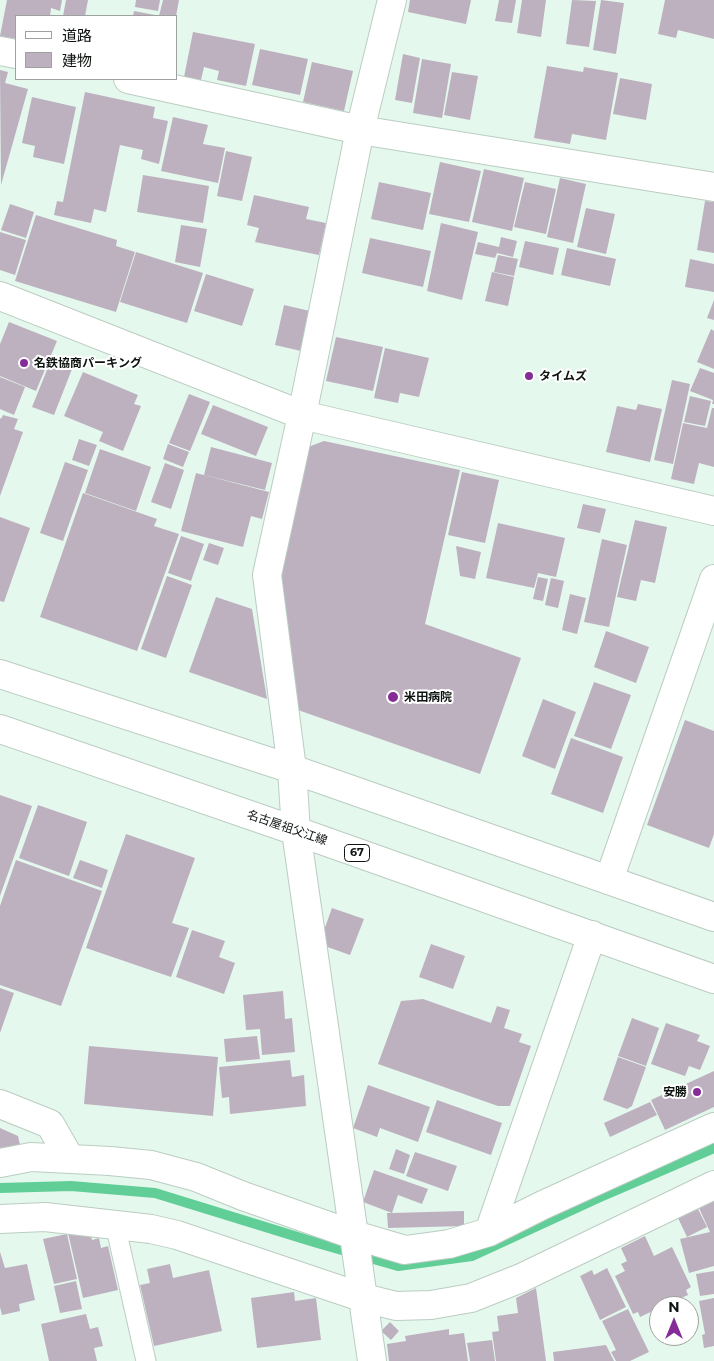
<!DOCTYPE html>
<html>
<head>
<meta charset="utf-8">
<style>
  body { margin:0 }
  #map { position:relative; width:714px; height:1361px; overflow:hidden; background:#e5f8ed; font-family:Montserrat,"Noto Sans JP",sans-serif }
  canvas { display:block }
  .legend { position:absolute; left:15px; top:15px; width:162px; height:65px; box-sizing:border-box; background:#fff; border:1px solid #9ea19f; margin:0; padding:6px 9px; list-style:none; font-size:15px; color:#0d130f }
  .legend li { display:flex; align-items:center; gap:10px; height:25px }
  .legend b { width:25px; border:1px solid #9ea19f }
  .north { position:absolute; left:649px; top:1296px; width:50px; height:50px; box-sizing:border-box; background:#fff; border:1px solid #9ea19f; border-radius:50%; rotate:0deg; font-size:14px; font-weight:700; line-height:20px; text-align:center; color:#0d130f }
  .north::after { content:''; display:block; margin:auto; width:18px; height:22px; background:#852c99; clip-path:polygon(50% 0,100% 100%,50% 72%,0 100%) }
</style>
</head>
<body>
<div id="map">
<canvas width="714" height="1361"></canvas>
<ul class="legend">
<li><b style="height:6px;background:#fff"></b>道路</li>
<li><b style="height:14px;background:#bdb1c0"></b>建物</li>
</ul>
<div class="north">N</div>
</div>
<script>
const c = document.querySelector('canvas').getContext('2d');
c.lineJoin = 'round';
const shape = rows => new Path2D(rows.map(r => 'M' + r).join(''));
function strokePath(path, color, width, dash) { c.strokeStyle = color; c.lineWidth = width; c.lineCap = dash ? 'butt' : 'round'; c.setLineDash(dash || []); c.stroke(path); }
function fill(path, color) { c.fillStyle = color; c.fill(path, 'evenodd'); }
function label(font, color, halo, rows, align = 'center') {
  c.font = font + ' Montserrat,"Noto Sans JP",sans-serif'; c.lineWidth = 4; c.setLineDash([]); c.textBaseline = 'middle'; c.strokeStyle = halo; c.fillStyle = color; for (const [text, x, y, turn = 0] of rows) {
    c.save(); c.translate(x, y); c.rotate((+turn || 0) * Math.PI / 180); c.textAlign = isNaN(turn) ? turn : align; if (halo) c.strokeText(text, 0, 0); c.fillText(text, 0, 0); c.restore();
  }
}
strokePath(shape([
  [0,1188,71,1186,155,1193,314,1242,398,1266,472,1256,598,1198,714,1148]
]), '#61ce98', 10);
fill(shape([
  [7,0,62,0,60,11,51,8,50,16,16,16,16,39,0,36],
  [66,0,88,0,85,16,63,16],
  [136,0,160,0,158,11,135,7],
  [163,0,179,0,176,16,159,16],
  [410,0,471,0,466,24,408,12],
  [499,0,516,0,512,23,495,21],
  [522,0,546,0,541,37,517,33],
  [572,0,596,1,589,47,566,44],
  [601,0,624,3,616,54,593,50],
  [665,0,714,0,714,39,678,30,676,38,658,34],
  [134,11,155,15,155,16,133,16],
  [193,32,255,44,246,86,217,80,219,71,204,67,201,80,184,77],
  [260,49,308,59,300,95,252,85],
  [403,54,420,58,412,103,395,100],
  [422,59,451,64,442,118,413,113],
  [312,62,353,71,344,111,303,102],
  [547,66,583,72,584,67,618,73,606,140,572,134,570,144,534,138],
  [0,70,8,72,5,83,28,89,1,185],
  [452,72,478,76,470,120,444,115],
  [620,78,652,84,646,120,613,114],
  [85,92,155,107,153,118,168,121,159,164,141,159,143,150,120,145,106,212,94,209,91,223,54,215,57,201,63,202],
  [32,97,76,107,64,164,33,157,35,146,22,143],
  [173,117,208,125,203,144,225,148,218,183,161,171],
  [226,151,252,157,242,201,217,196],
  [440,162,481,171,469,222,429,214],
  [484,169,524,178,512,231,472,222],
  [143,175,209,186,203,223,137,212],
  [560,178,586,184,573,243,547,237],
  [379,182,431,193,423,230,371,219],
  [525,182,556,189,546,234,514,227],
  [254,195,309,207,306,219,326,223,319,255,255,242,259,228,247,225],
  [705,201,714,202,714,253,697,250],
  [10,204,34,212,26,238,1,230],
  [586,208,615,214,606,254,577,247],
  [36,215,117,240,116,246,135,252,116,312,15,281],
  [441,223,478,232,462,300,427,291],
  [181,225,207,229,200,267,175,262],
  [0,232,26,240,15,275,0,270],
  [501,237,517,241,513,257,497,253,495,258,475,254,478,242,499,247],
  [370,238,431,251,423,287,362,273],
  [525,241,559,248,553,275,519,267],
  [567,248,616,259,610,286,561,275],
  [136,252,203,273,187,323,120,302],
  [498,255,518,259,514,276,494,272],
  [690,259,714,264,714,292,685,287],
  [492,272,514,277,508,306,485,301],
  [206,274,254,289,242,326,194,311],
  [714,300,714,320,707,318],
  [284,305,310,311,301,351,275,345],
  [9,322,57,341,36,391,0,376,0,344],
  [711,329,714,331,714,369,697,362],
  [336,337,383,347,373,391,326,381],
  [385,348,429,358,419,397,400,393,398,403,374,398],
  [53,355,74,364,54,415,32,407],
  [700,368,714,373,714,404,712,404,713,400,690,391],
  [83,372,138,395,134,404,141,406,123,451,99,441,103,432,64,416],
  [0,377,25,387,14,415,0,409],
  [672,380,690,384,673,464,654,460],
  [189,394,210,402,190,451,169,443],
  [690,396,711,401,705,426,684,422],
  [638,404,662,409,650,462,606,452,617,406,636,410],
  [213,405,268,427,256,456,201,434],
  [712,408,714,408,714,467,699,463,694,484,671,479,683,423,707,428],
  [3,415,18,419,14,429,23,432,0,496,0,418,1,419],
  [79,439,97,445,89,466,72,460],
  [324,441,460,470,425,624,521,658,480,774,298,710,279,579,308,447],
  [168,444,189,452,183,467,163,459],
  [211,447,272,463,265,490,204,475],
  [100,449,151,467,136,511,85,493],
  [65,462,88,470,63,541,40,533],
  [165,463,184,470,171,509,151,502],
  [462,472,499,480,485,543,448,535],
  [196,473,269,492,262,519,251,516,243,547,181,531],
  [83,493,157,519,154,526,179,534,137,651,40,617],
  [583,504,606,509,600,533,577,528],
  [0,517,30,528,4,602,0,601],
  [635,520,667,527,655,583,641,580,636,601,617,597],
  [498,523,565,538,556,577,538,573,534,588,486,578],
  [181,536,204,544,191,581,168,573],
  [602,539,627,545,609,627,584,622],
  [209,543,224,548,218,565,203,560],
  [456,546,481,552,475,579,460,576],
  [167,576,192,585,166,658,141,649],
  [538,577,548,579,543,601,533,599],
  [551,578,564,581,558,608,545,605],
  [570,594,586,598,577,634,562,630],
  [216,597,252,609,267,699,189,672],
  [606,631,649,647,636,683,594,667],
  [594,682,631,695,611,749,574,736],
  [543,699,576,712,555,769,522,756],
  [685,720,714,731,714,834,709,848,647,825],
  [571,738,623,757,603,813,551,794],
  [0,795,32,806,0,896],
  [38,805,87,822,69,876,19,858],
  [126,834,195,858,172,923,189,928,171,977,86,948],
  [16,860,102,891,61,1006,0,985,0,906],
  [80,860,108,870,102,888,73,878],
  [332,908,364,919,350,955,319,944],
  [192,930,225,941,219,957,235,963,224,994,176,977],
  [431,944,465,956,453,989,419,977],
  [0,988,14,993,0,1033],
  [283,991,285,1019,292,1018,295,1052,262,1055,260,1029,246,1030,243,995],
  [423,999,491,1023,497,1006,510,1010,504,1028,522,1034,519,1042,531,1046,510,1106,498,1106,378,1064,401,1001],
  [632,1018,659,1028,646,1066,618,1056],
  [666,1023,700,1035,697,1041,710,1046,700,1070,689,1066,685,1076,651,1064],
  [257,1036,260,1059,226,1062,224,1039],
  [89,1046,218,1057,213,1116,84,1104],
  [618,1057,646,1067,632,1106,627,1109,603,1100],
  [290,1060,292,1077,304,1075,306,1106,230,1114,229,1097,222,1098,219,1067],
  [714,1071,714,1107,665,1130,651,1100],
  [368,1085,430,1107,418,1142,380,1128,377,1137,353,1128],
  [437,1100,502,1123,491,1155,426,1132],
  [650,1102,657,1115,610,1137,604,1123],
  [0,1128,18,1136,21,1149,0,1155],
  [396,1149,410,1155,404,1174,389,1169],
  [415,1152,457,1166,448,1191,406,1176],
  [374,1170,428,1189,422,1204,398,1195,392,1213,464,1211,464,1226,388,1228,387,1213,392,1213,363,1202],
  [714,1200,714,1266,689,1273,680,1239,710,1232,699,1208],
  [698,1209,707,1227,687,1237,678,1218],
  [68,1233,91,1235,92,1240,99,1238,101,1248,108,1246,118,1290,83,1298],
  [67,1234,77,1279,54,1284,43,1239],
  [645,1236,654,1256,672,1247,691,1287,686,1290,688,1295,664,1306,659,1306,659,1308,640,1317,638,1312,633,1314,615,1276,625,1271,621,1264,627,1261,621,1248],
  [0,1252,5,1268,27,1264,35,1300,19,1304,20,1311,2,1315,0,1307],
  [170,1264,173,1278,209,1270,222,1331,154,1346,140,1285,150,1283,147,1269],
  [607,1268,626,1307,600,1320,580,1276,592,1270,594,1275],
  [714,1271,714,1294,700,1296,696,1274],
  [76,1281,82,1309,60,1313,54,1286],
  [536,1288,546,1361,496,1361,492,1332,499,1331,497,1316,518,1313,516,1298],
  [294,1292,295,1301,316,1298,321,1340,257,1348,251,1298],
  [714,1298,714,1346,704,1348,702,1335,705,1334,699,1301],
  [628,1309,649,1352,630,1361,616,1361,611,1352,616,1350,602,1321],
  [86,1314,90,1329,98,1327,103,1346,94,1348,97,1361,49,1361,41,1324],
  [390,1322,399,1331,391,1340,381,1331],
  [449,1329,449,1335,464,1333,468,1361,389,1361,387,1344,406,1341,405,1336],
  [492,1340,495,1361,470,1361,467,1343],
  [606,1345,614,1361,554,1361,553,1352]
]), '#bdb1c0');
const service = shape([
  [115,1224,146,1361]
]);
const minor = shape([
  [0,51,16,54],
  [128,79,360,130,714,187],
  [0,296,302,415,714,511],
  [609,880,714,579],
  [0,1104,50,1124,70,1159],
  [0,1163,31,1157,110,1161,151,1165,196,1177,243,1196,354,1235,405,1250,449,1244,489,1232,543,1205,714,1127],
  [0,1219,45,1217,151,1229,177,1235,364,1298,396,1306,431,1305,471,1298,521,1278,714,1185],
  [489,1232,592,935],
  [372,1361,296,831,292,769,267,575,302,415,360,130,392,0]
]);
const primary = shape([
  [0,674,292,769,714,917],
  [0,729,296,831,714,979]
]);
strokePath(service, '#bbcdc2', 21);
strokePath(minor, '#bbcdc2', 30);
strokePath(primary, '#bbcdc2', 30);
strokePath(service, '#fff', 19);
strokePath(minor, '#fff', 28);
strokePath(primary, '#fff', 28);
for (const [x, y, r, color] of [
  [24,363,5,"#852c99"],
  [529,376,5,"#852c99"],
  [393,697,6,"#852c99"],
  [697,1092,5,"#852c99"]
]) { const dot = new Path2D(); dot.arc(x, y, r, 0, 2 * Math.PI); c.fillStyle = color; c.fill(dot); strokePath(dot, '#fff', 2); }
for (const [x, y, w] of [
  [357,853,25]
]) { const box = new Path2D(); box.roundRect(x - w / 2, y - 8.5, w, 17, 4); c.fillStyle = '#fff'; c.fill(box); strokePath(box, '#0d130f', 1); }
label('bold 11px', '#0d130f', null, [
  ["67",357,853]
]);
label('bold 12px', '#0d130f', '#fff', [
  ["名鉄協商パーキング",34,363],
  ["タイムズ",539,376],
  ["米田病院",404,697],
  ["安勝",687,1092,"right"]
], 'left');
label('12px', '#0d130f', '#fff', [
  ["名古屋祖父江線",287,828,19]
]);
</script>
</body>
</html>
